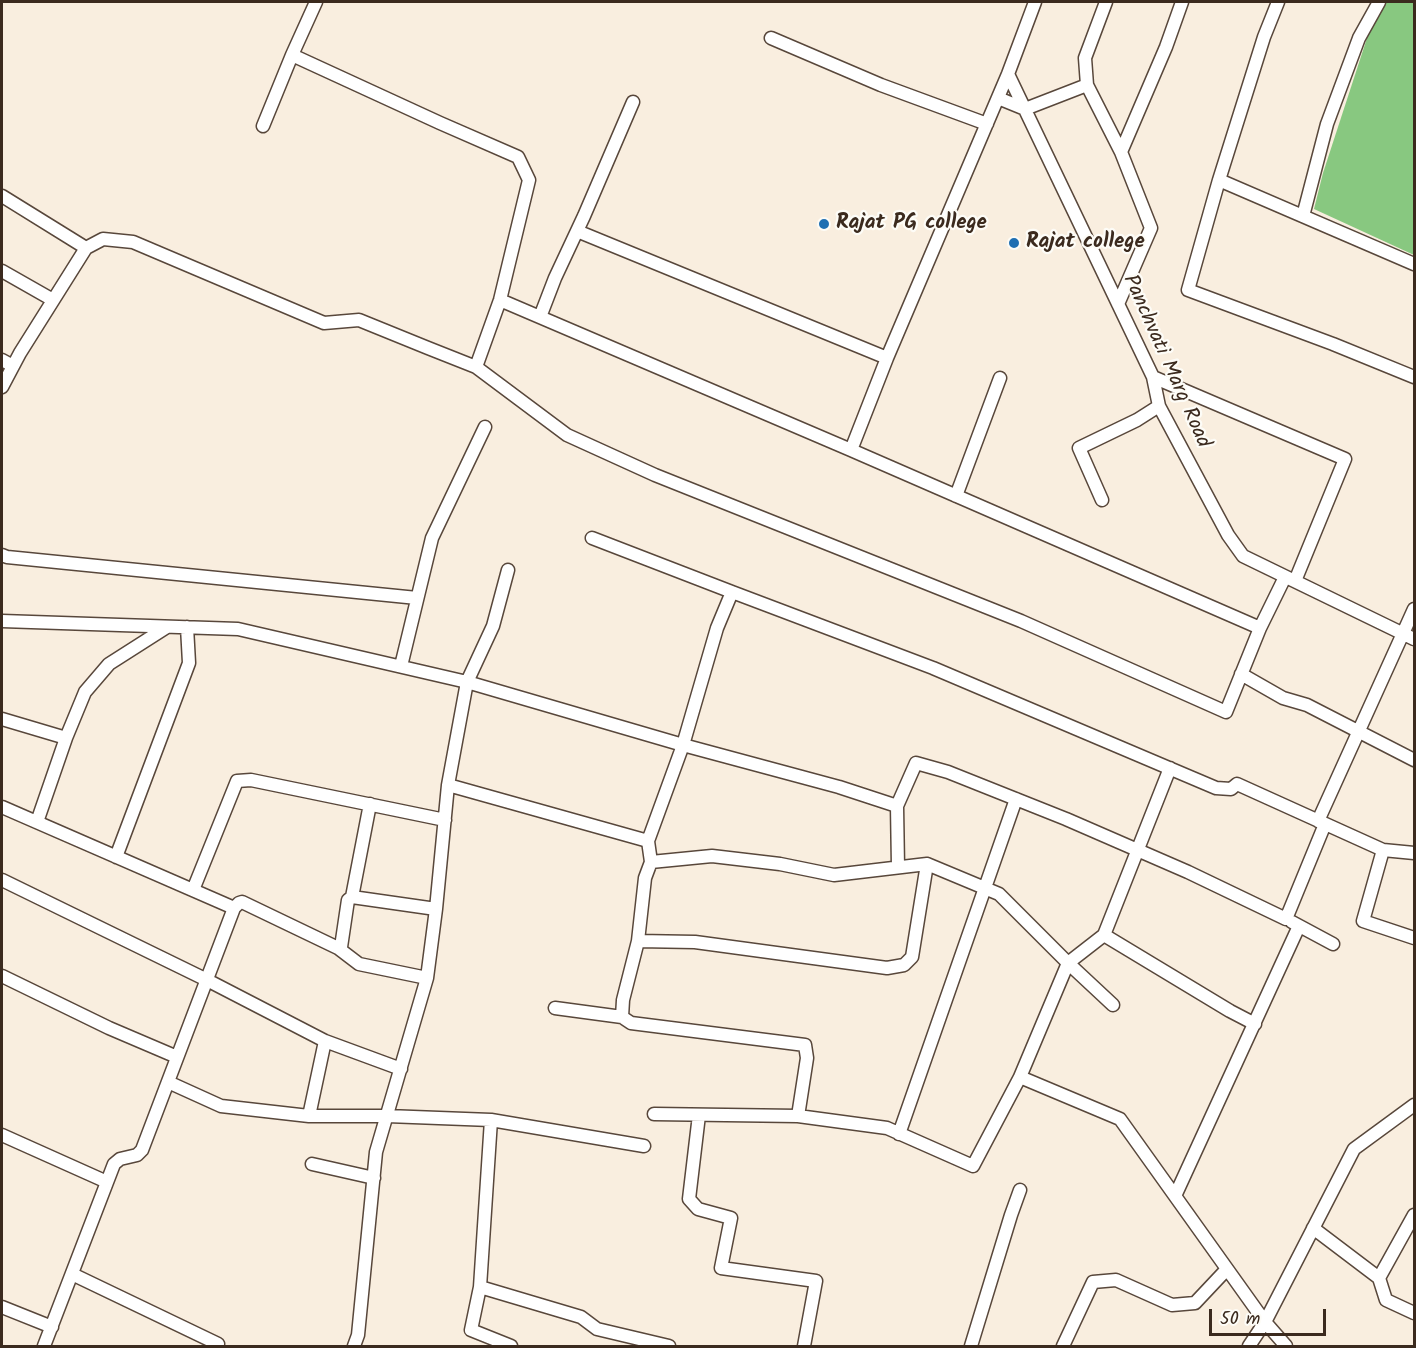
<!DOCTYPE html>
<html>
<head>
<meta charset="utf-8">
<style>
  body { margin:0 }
  #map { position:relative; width:1416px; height:1348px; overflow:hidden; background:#f9eedf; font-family:Kalam,sans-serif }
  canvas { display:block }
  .frame { position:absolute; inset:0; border:3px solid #3b2a1e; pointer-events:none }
  .scale { position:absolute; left:1209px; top:1309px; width:117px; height:27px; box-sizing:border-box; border:3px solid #3b2a1e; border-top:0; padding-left:8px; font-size:18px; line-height:21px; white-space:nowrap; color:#3b2a1e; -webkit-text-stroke:4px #fdfcf7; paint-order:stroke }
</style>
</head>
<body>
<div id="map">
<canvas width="1416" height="1348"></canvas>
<div class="frame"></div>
<div class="scale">50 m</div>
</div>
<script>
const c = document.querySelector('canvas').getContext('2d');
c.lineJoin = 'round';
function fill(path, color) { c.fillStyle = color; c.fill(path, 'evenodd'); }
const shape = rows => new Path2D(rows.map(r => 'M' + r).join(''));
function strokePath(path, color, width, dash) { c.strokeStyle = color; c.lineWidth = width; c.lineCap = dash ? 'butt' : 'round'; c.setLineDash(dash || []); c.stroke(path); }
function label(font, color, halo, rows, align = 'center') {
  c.font = font + ' Kalam,sans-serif'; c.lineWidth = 4.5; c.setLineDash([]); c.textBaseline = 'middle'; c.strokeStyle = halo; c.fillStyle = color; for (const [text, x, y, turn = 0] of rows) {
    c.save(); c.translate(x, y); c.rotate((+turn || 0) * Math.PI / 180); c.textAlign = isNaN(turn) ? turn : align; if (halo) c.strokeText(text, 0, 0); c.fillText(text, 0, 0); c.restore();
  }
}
fill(shape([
  [1386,2,1414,2,1414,255,1314,209,1323,173,1368,35]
]), '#88c880');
const street = shape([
  [1106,2,1085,58,1087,85,1121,152,1151,228,1118,304],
  [1278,2,1264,37,1219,180,1188,290,1333,344,1414,377],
  [771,38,881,85,987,124],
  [292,55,316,2],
  [1008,74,1153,377,1159,406,1228,535,1243,556,1414,639],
  [998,98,1025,109,1087,85],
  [263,126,292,55,440,123,518,157,529,180,500,300,476,367],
  [1121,152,1166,47,1182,2],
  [1219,180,1414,264],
  [2,196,86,248],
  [1303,216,1327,124,1359,38,1379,2],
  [577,231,887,358,1008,74,1035,2],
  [2,271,53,300],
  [500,300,851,450,887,358],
  [540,317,555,278,584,216,633,102],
  [2,360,13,366],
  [1153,377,1345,459,1295,581],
  [2,387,20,353,86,248,103,239,133,242,324,323,359,320,428,348,476,367,567,435,655,475,1021,621,1226,712,1260,628],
  [851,450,1260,628,1285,577],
  [956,496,1000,378],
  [1102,500,1079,448,1137,420,1159,406],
  [592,538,732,592,717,628,683,745,648,841],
  [2,555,7,557,417,598],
  [732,592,933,668,1216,788,1231,789,1237,784,1383,850,1363,921,1414,938],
  [2,621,238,629,467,682,493,626,508,570],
  [401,666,432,538,485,427],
  [1241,674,1283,698,1307,705,1414,760],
  [2,719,66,738],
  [448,785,467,682,683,745,839,787,897,806,916,763,948,772,1066,819,1188,872,1286,919,1325,824],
  [897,806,898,867],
  [2,807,234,908],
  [1318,821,1414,609],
  [37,822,66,738,85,692,109,664,167,627],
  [1383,850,1414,853],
  [116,857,189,663,187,627],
  [2,880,207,980,325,1041,401,1069],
  [193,890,237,781,251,780,445,820],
  [352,897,370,804],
  [1292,922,1333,944],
  [1104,935,1230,1011,1255,1024],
  [638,941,695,942,887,968,904,965,912,957,927,864],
  [338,948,359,964,427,978],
  [2,976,109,1028,177,1057],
  [1113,1005,1068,963,1104,935,1170,768],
  [555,1008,622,1017,631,1023,805,1045,807,1058,798,1116],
  [622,1017,623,1000,638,941,645,878,651,862],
  [168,1082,221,1106,309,1116,387,1116,491,1120,644,1146],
  [654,1114,798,1116,887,1128,973,1166,1020,1077,1120,1119,1265,1322,1286,1346],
  [699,1115,689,1199,698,1209,731,1218,721,1268,816,1281,804,1346],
  [309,1116,325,1041],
  [491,1120,480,1287,471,1330,511,1346],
  [899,1134,1016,799],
  [2,1135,107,1182],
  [312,1164,374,1178],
  [1175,1196,1299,926],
  [1313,1228,1379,1278,1414,1215],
  [72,1274,218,1344,217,1346],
  [1379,1278,1386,1300,1414,1313],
  [480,1287,581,1317,597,1329,669,1346],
  [2,1307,52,1327],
  [44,1346,114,1164,120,1159,137,1155,142,1150,234,908,239,903,242,902,340,949,341,947,348,900,352,897,436,909],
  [354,1346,358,1335,376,1152,427,978,436,909,448,785,648,841,651,862,712,856,780,864,834,875,927,864,999,894,1068,963,1020,1077],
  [971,1346,1011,1215,1020,1190],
  [1063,1346,1093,1282,1116,1280,1172,1305,1195,1303,1227,1269],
  [1249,1346,1265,1322,1354,1149,1414,1105]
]);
strokePath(street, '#58473b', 15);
strokePath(street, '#fff', 12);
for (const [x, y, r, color] of [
  [824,224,6,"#1f6fb2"],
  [1014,243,6,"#1f6fb2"]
]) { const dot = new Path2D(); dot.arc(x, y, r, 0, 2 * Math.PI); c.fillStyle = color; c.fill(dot); strokePath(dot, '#fdfcf7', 2); }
label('bold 21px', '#3b2a1e', '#fdfcf7', [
  ["Rajat PG college",836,224],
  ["Rajat college",1026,243]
], 'left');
label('21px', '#3b2a1e', '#fdfcf7', [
  ["Panchvati Marg Road",1165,362,66]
]);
</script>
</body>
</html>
